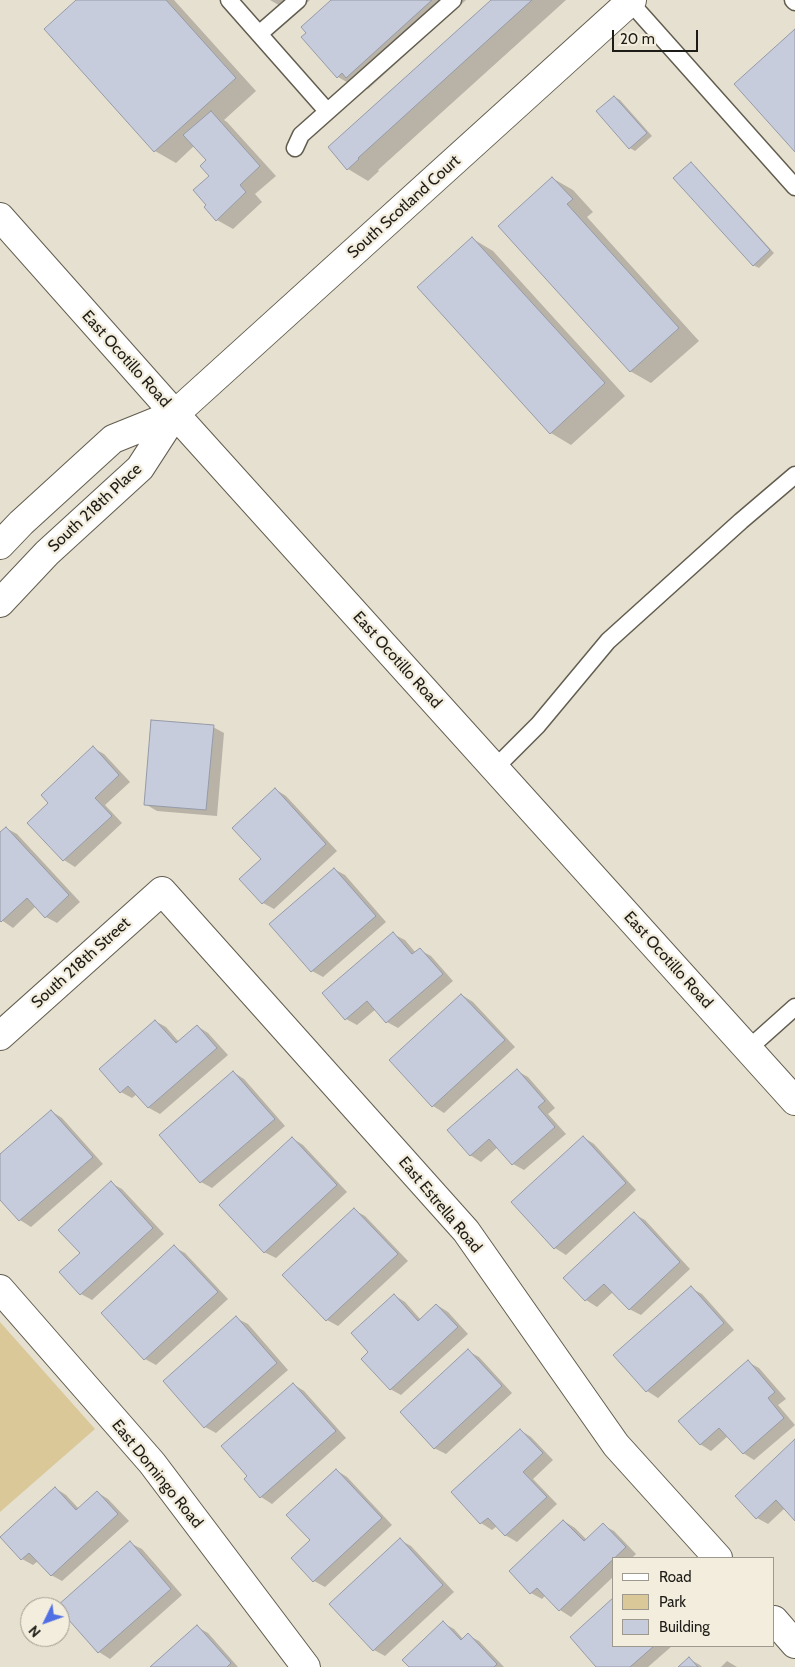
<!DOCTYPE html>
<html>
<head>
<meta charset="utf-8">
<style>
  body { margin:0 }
  #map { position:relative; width:795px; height:1667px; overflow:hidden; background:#e6e0d0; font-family:Cabin,sans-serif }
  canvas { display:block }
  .legend { position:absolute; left:612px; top:1557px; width:162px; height:90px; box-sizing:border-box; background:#f3eddd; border:1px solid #9e998e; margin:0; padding:6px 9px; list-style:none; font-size:15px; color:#1e1c17 }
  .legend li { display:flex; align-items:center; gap:10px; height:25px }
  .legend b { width:25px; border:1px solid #9e998e }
  .north { position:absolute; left:20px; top:1597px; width:50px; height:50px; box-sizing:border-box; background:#f3eddd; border:1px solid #9e998e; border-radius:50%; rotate:228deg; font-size:14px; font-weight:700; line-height:20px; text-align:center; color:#1e1c17 }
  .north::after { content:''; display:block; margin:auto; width:18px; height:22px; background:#516fe4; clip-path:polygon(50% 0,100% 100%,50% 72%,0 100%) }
  .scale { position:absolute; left:612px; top:30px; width:86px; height:22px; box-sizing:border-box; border:2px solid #1e1c17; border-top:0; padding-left:6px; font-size:15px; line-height:18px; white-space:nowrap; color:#1e1c17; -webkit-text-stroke:4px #f3eddd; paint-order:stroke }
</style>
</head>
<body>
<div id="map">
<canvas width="795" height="1667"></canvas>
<ul class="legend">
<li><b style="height:6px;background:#fff"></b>Road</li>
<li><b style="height:14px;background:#dac898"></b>Park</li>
<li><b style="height:14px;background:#c6ccdb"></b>Building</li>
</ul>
<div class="north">N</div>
<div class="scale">20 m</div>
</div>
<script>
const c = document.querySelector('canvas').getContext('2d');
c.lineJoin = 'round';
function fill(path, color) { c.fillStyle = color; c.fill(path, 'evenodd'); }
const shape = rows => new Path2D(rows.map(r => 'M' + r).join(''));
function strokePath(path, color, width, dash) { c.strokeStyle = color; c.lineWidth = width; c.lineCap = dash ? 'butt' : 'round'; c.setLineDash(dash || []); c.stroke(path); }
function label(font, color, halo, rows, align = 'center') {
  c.font = font + ' Cabin,sans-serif'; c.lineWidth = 4.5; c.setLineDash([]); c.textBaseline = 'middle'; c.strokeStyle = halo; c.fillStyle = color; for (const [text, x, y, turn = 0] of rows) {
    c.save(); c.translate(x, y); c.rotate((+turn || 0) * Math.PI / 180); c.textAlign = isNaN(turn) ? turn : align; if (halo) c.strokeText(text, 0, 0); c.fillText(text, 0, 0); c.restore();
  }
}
fill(shape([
  [0,1322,95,1429,0,1512]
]), '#dac898');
fill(shape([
  [78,0,174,0,256,91,224,120,227,122,276,176,255,194,262,202,233,229,217,220,207,160,194,146,176,163,155,151],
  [270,0,310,0,298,11,292,8,289,11],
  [333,0,466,0,368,89,362,86,359,89,338,77],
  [493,0,566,0,378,170,379,171,368,181,348,169],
  [615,97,620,100,652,136,635,151,630,148],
  [691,164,696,167,774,253,759,268,753,265],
  [552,178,573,190,593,212,587,217,699,341,651,383,630,371],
  [473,239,493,251,625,396,571,445,551,433],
  [213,727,224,733,217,816,157,811,145,804],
  [93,748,104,754,130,782,105,805,122,823,75,867,64,860,29,823,50,803],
  [275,789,286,796,337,851,274,909,263,903],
  [6,828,17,834,80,902,57,923,46,917,36,906,13,928,0,919,0,834],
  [334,869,345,875,386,922,323,977,312,971],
  [393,934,405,940,416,953,420,950,431,956,453,981,398,1028,387,1022,376,1009,357,1025,346,1019],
  [462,995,473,1002,515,1047,444,1113,433,1106,391,1060],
  [155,1021,166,1027,179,1042,197,1026,208,1033,228,1055,160,1114,149,1108,137,1094,132,1098,121,1092],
  [517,1071,528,1077,555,1108,548,1114,566,1134,524,1170,513,1164,498,1147,481,1162,470,1155],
  [233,1072,244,1079,285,1126,212,1188,201,1182,160,1135],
  [51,1111,62,1118,103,1164,31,1227,20,1220,0,1198,0,1156],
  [583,1137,594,1144,636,1190,566,1255,555,1248,513,1202],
  [292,1138,303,1145,347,1192,276,1258,264,1252],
  [111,1183,122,1189,164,1234,92,1300,81,1294,81,1253],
  [354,1210,365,1216,408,1261,338,1326,327,1320],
  [634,1214,645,1220,690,1269,641,1315,629,1309,613,1292,597,1307,586,1300,565,1278],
  [174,1247,185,1253,228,1299,156,1365,145,1359,103,1313],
  [691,1288,702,1294,734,1330,658,1398,647,1391,615,1355],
  [394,1295,405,1302,421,1320,437,1305,448,1312,468,1334,401,1395,390,1389,370,1352],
  [236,1318,248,1324,288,1370,216,1433,205,1427],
  [468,1351,479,1357,512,1393,446,1454,434,1448],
  [748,1362,759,1368,786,1399,778,1405,795,1425,754,1460,743,1453,728,1436,711,1451,700,1444],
  [293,1384,304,1391,346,1438,272,1504,261,1497],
  [520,1430,531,1437,553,1460,533,1479,557,1504,517,1542,505,1535,497,1526,492,1530,481,1523,453,1493],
  [795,1441,795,1519,785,1508,768,1524,757,1518],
  [336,1470,347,1477,392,1525,325,1587,314,1581,312,1540],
  [55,1488,66,1495,79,1509,97,1492,108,1499,129,1521,62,1581,51,1575,38,1561,33,1565,22,1559],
  [564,1521,575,1528,587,1540,603,1525,614,1531,636,1554,632,1558,614,1558,614,1576,571,1617,560,1610,546,1595,542,1599,531,1593],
  [400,1540,411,1546,454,1592,385,1656,374,1650],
  [130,1543,142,1549,182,1595,110,1659,99,1652,58,1606],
  [443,1623,454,1629,463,1639,468,1635,479,1641,504,1667,411,1667],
  [197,1627,208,1633,238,1667,151,1667],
  [614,1646,672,1646,648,1667,598,1667],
  [689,1659,700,1665,702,1667,680,1667],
  [727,1661,737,1667,721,1667]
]), '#0003');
const building = shape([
  [76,0,166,0,236,78,154,152,44,29,76,0],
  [331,0,432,0,346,78,342,73,337,78,301,37,306,33,301,27,331,0],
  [491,0,532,0,358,158,359,159,347,170,328,147,491,0],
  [795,29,795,152,734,84,795,29],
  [614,96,647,133,629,149,596,111,614,96],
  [211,111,260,166,240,185,246,192,216,221,204,207,206,205,193,190,209,176,200,166,206,160,183,135,211,111],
  [691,162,770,250,753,266,673,178,691,162],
  [552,177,573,199,567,204,679,328,630,372,498,226,552,177],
  [472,237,605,383,550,434,417,287,472,237],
  [151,720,214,725,206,810,144,805,151,720],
  [93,746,119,775,95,798,112,816,63,861,27,823,48,803,41,795,93,746],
  [275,788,326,844,262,904,239,879,261,859,232,828,275,788],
  [6,827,69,895,45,918,27,898,1,922,0,921,0,832,6,827],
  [334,868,376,916,311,972,269,924,334,868],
  [393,932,412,954,420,948,443,974,386,1023,367,1001,345,1020,322,993,393,932],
  [461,994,505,1040,432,1107,389,1060,461,994],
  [155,1020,176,1043,197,1025,217,1048,148,1108,128,1086,120,1093,99,1069,155,1020],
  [517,1069,545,1101,538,1107,555,1127,512,1165,489,1139,470,1156,447,1130,517,1069],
  [233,1071,275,1119,200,1183,159,1135,233,1071],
  [51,1110,93,1157,19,1221,0,1200,0,1154,51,1110],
  [583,1136,626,1183,554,1249,511,1202,583,1136],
  [292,1137,337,1185,264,1253,219,1205,292,1137],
  [111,1181,153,1228,80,1295,59,1272,80,1253,58,1230,111,1181],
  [354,1208,398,1254,326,1321,282,1275,354,1208],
  [634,1212,680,1262,629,1310,604,1284,585,1301,563,1278,634,1212],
  [174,1245,218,1292,144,1360,101,1313,174,1245],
  [691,1286,724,1323,646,1392,613,1355,691,1286],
  [394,1294,418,1321,436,1304,458,1327,390,1390,361,1359,368,1352,351,1333,394,1294],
  [236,1316,277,1363,204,1428,163,1381,236,1316],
  [468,1349,502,1386,434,1449,400,1412,468,1349],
  [748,1360,775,1392,768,1398,784,1418,743,1454,719,1428,700,1445,678,1421,748,1360],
  [293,1383,336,1431,260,1498,244,1479,247,1476,221,1446,293,1383],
  [520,1429,543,1453,523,1472,547,1497,505,1536,488,1518,480,1524,451,1492,520,1429],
  [795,1439,795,1521,776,1500,756,1519,735,1496,795,1439],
  [336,1469,382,1518,313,1582,291,1558,310,1540,286,1515,336,1469],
  [55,1487,76,1510,97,1491,118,1514,51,1576,29,1553,21,1560,0,1537,55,1487],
  [563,1520,584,1541,603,1523,626,1547,559,1611,537,1588,530,1594,509,1571,563,1520],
  [400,1538,443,1585,373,1651,329,1604,400,1538],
  [130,1541,171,1589,98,1653,60,1610,60,1607,57,1606,130,1541],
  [614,1597,614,1646,654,1646,630,1667,596,1667,570,1637,614,1597],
  [443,1621,461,1640,468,1633,497,1664,494,1667,409,1667,402,1660,443,1621],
  [197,1625,231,1663,227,1667,150,1667,197,1625],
  [689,1657,698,1667,678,1667,689,1657]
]);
fill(building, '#c6ccdb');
strokePath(building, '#959aa8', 1);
const service = shape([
  [229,0,327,111],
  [793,0,795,2],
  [630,2,795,187],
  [259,34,298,0],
  [295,148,301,135,453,0],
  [495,768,538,725,608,641,741,521,795,475],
  [748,1049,795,1007]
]);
const minor = shape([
  [0,545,21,523,113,439,175,414],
  [0,603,47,553,140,468,175,414,632,0],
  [0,1036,162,891,466,1231,616,1445,718,1558],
  [0,1289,152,1463,306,1667],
  [774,1620,795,1644]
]);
const secondary = shape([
  [0,217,175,414,795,1101]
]);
strokePath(service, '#625d4f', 19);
strokePath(minor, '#625d4f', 30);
strokePath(secondary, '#625d4f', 30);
strokePath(service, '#fff', 16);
strokePath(minor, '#fff', 28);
strokePath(secondary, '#fff', 28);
label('16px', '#1e1c17', '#f3eddd', [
  ["South Scotland Court",404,207,-42],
  ["East Ocotillo Road",126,359,48],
  ["South 218th Place",95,508,-43],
  ["East Ocotillo Road",397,660,48],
  ["East Ocotillo Road",668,960,48],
  ["South 218th Street",81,963,-42],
  ["East Estrella Road",440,1205,50],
  ["East Domingo Road",157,1474,51]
]);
</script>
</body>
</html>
